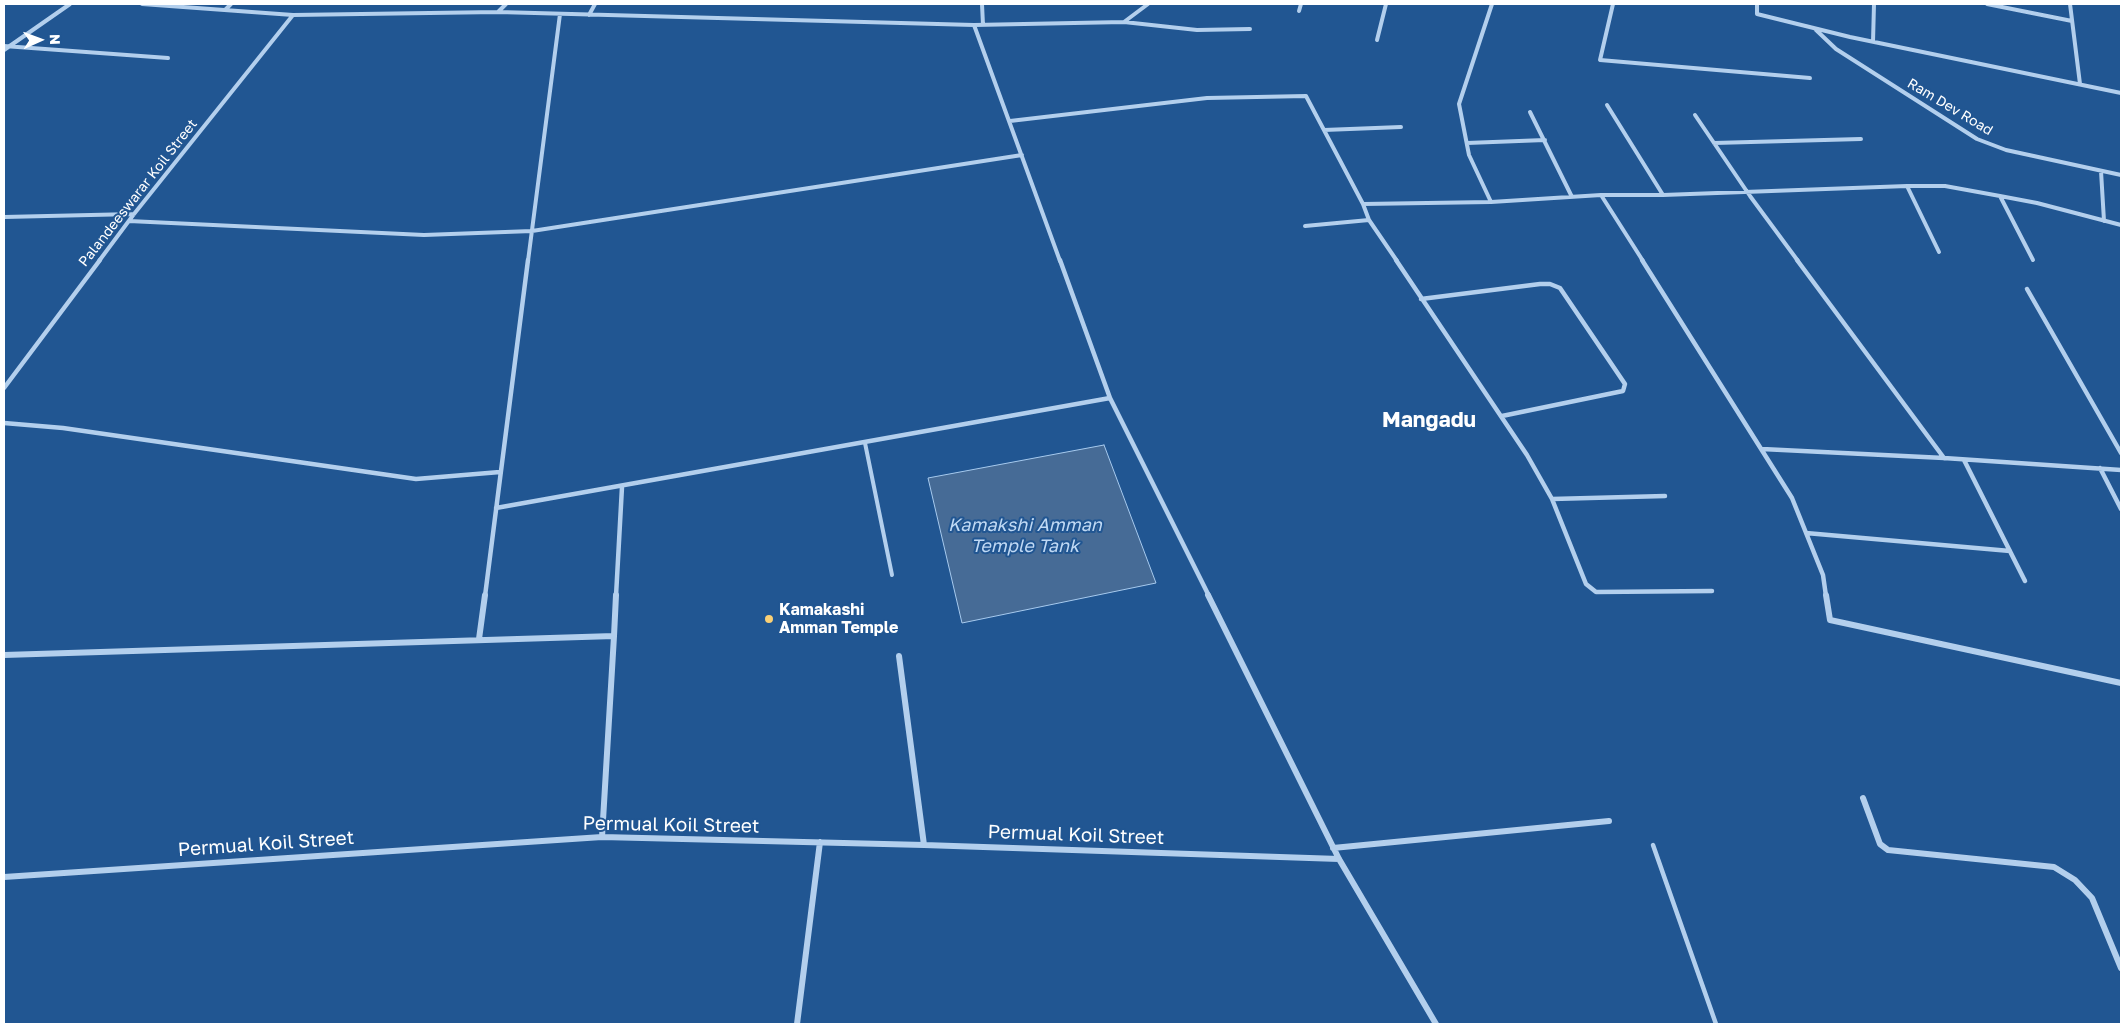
<!DOCTYPE html>
<html>
<head>
<meta charset="utf-8">
<style>
  body { margin:0 }
  #map { position:relative; width:2125px; height:1028px; overflow:hidden; background:#215692; font-family:"Golos Text",sans-serif }
  canvas { display:block }
  .frame { position:absolute; inset:0; border:5px solid #fff; pointer-events:none }
  .north { position:absolute; left:15px; top:15px; width:50px; height:50px; -webkit-text-stroke:4px #215692; paint-order:stroke; rotate:88deg; font-size:14px; font-weight:700; line-height:20px; text-align:center; color:#fff }
  .north::after { content:''; display:block; margin:auto; width:18px; height:22px; background:#fff; clip-path:polygon(50% 0,100% 100%,50% 72%,0 100%) }
</style>
</head>
<body>
<div id="map">
<canvas width="2125" height="1028"></canvas>
<div class="frame"></div>
<div class="north">N</div>
</div>
<script>
const c = document.querySelector('canvas').getContext('2d');
c.lineJoin = 'round';
function fill(path, color) { c.fillStyle = color; c.fill(path, 'evenodd'); }
const shape = rows => new Path2D(rows.map(r => 'M' + r).join(''));
function strokePath(path, color, width, dash) { c.strokeStyle = color; c.lineWidth = width; c.lineCap = dash ? 'butt' : 'round'; c.setLineDash(dash || []); c.stroke(path); }
function label(font, color, halo, rows, align = 'center') {
  c.font = font + ' "Golos Text",sans-serif'; c.lineWidth = 4; c.setLineDash([]); c.textBaseline = 'middle'; c.strokeStyle = halo; c.fillStyle = color; for (const [text, x, y, turn = 0] of rows) {
    c.save(); c.translate(x, y); c.rotate((+turn || 0) * Math.PI / 180); c.textAlign = isNaN(turn) ? turn : align; if (halo) c.strokeText(text, 0, 0); c.fillText(text, 0, 0); c.restore();
  }
}
const water = shape([
  [1104,445,1156,583,962,623,928,478,1104,445]
]);
fill(water, '#466b96');
strokePath(water, '#a7caee', 1);
strokePath(shape([
  [865,443,892,575]
]), '#b3cfed', 4);
strokePath(shape([
  [1653,845,1716,1024]
]), '#b3cfed', 4.5);
strokePath(shape([
  [142,4,293,15,498,12,974,25],
  [982,4,983,25],
  [1613,4,1600,60,1810,78],
  [1757,4,1757,14,1850,37,2121,93],
  [1987,4,2072,21],
  [2070,4,2080,84],
  [225,10,231,4],
  [1299,11,1301,4],
  [498,12,506,4],
  [589,15,595,4],
  [1124,22,1197,30,1250,29],
  [1815,29,1836,49,1977,139,2006,150,2121,175],
  [1377,40,1386,4],
  [1873,42,1874,4],
  [4,46,168,58],
  [4,50,70,4],
  [1607,105,1663,195],
  [1530,112,1572,197],
  [1695,115,1750,196,1798,261],
  [1010,121,1207,98,1306,96,1363,204],
  [1324,130,1401,127],
  [1467,143,1545,140],
  [1714,143,1861,139],
  [2101,171,2104,221],
  [1907,186,1939,252],
  [1601,195,1643,261],
  [2000,196,2033,260],
  [1491,202,1469,155,1459,104,1492,4],
  [4,217,134,214],
  [1369,220,1397,261],
  [129,221,424,235,532,231,1022,155],
  [1305,226,1369,220,1363,204,1491,202,1601,195,1663,195,1907,186,1945,186,2000,196,2037,203,2121,225],
  [99,261,134,214,293,15],
  [528,261,560,14],
  [1060,261,974,25,1124,22,1148,4]
]), '#b3cfed', 4);
strokePath(shape([
  [1060,260,1110,398,1209,596],
  [1396,260,1527,455,1552,499,1586,584,1596,592,1712,591],
  [1642,260,1792,498,1823,575,1826,596],
  [1797,260,1944,458],
  [2027,289,2121,453],
  [1421,299,1540,284,1550,284,1560,288,1625,384,1623,391,1502,416],
  [4,388,100,260],
  [4,423,63,428,416,479,500,472],
  [1762,449,1944,458,2121,470],
  [1964,460,2025,581],
  [2100,468,2121,509],
  [1552,499,1665,496],
  [496,508,1110,398],
  [1806,533,2010,551],
  [485,596,528,260],
  [616,596,622,487]
]), '#b3cfed', 4.5);
strokePath(shape([
  [1208,595,1339,859,1436,1024],
  [1826,595,1830,620,2121,683],
  [614,636,616,595],
  [479,639,485,595],
  [4,655,614,636,602,837],
  [899,656,924,845],
  [1863,798,1880,844,1888,850,2054,867,2075,880,2092,898,2121,968],
  [1333,848,1609,821],
  [4,877,602,837,924,845,1339,859],
  [797,1024,820,842]
]), '#b3cfed', 6);
for (const [x, y, r, color] of [
  [769,619,5,"#fad075"]
]) { const dot = new Path2D(); dot.arc(x, y, r, 0, 2 * Math.PI); c.fillStyle = color; c.fill(dot); strokePath(dot, '#215692', 2); }
label('14px', '#fff', '#215692', [
  ["Ram Dev Road",1950,107,31],
  ["Palandeeswarar Koil Street",138,193,-52]
]);
label('bold 16px', '#fff', '#215692', [
  ["Kamakashi",779,610],
  ["Amman Temple",779,628]
], 'left');
label('italic 18px', '#c0d9f4', '#215692', [
  ["Kamakshi Amman",1025,525],
  ["Temple Tank",1025,546]
]);
label('19px', '#fff', '#215692', [
  ["Permual Koil Street",671,825,1],
  ["Permual Koil Street",1076,835,2],
  ["Permual Koil Street",266,844,-4]
]);
label('bold 21px', '#fff', '#215692', [
  ["Mangadu",1429,420]
]);
</script>
</body>
</html>
